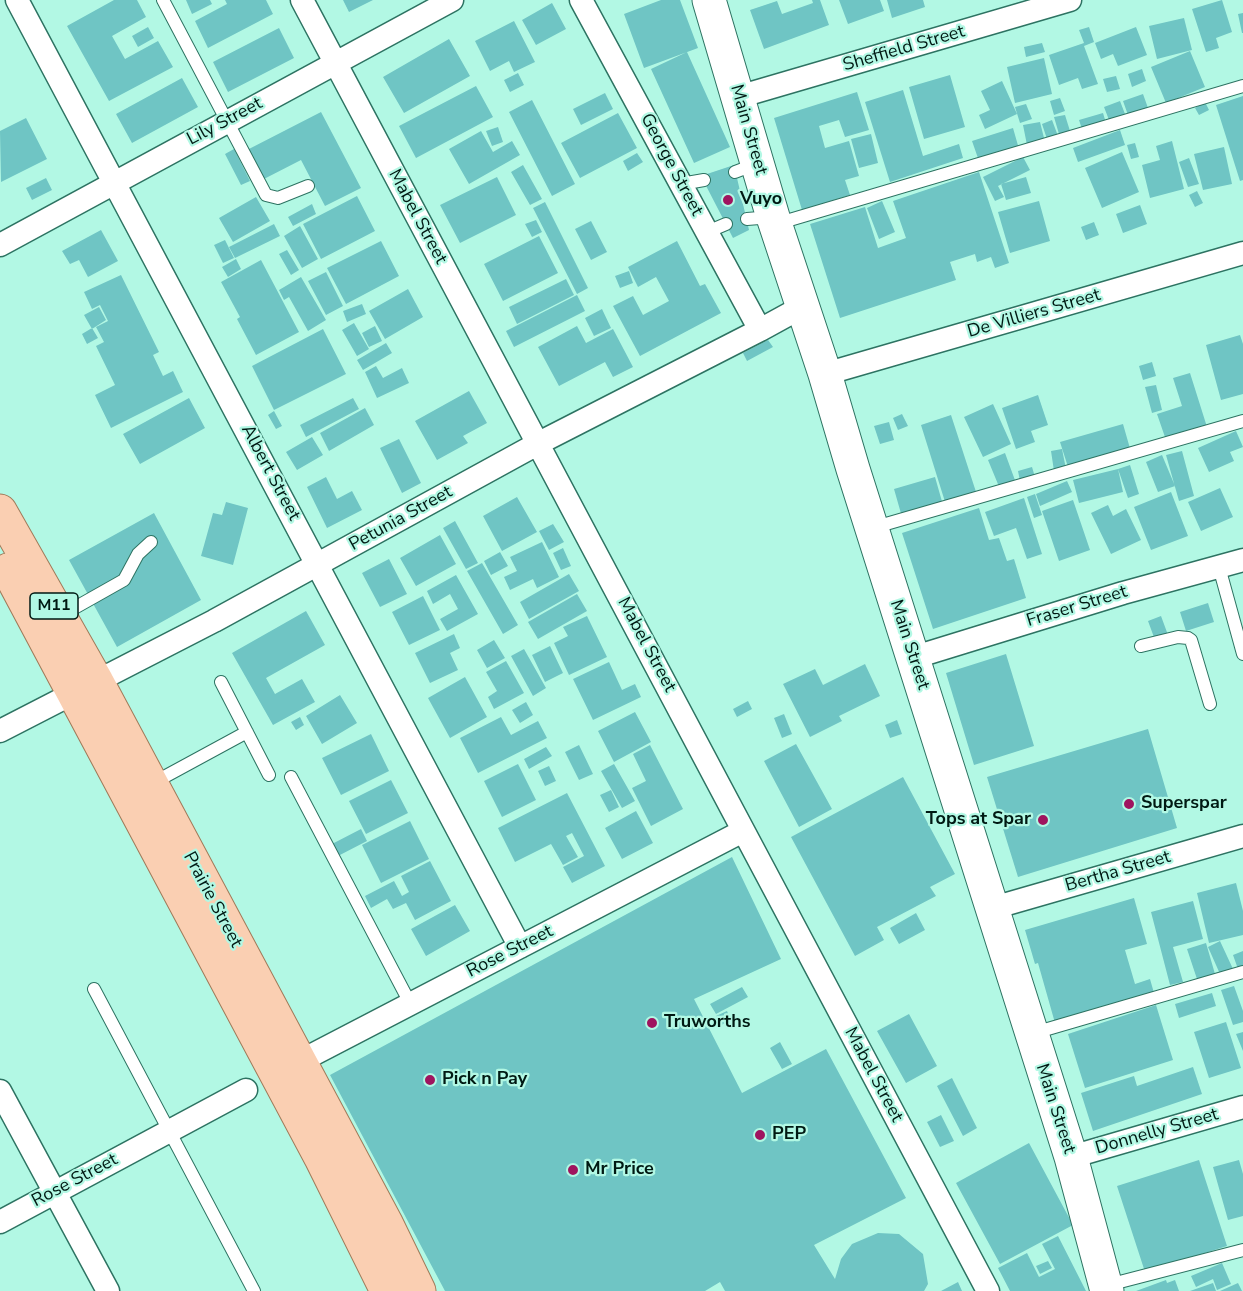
<!DOCTYPE html>
<html>
<head>
<meta charset="utf-8">
<style>
  body { margin:0 }
  canvas { display:block; background:#b2f8e4 }
</style>
</head>
<body>
<canvas width="1243" height="1291"></canvas>
<script>
const c = document.querySelector('canvas').getContext('2d');
c.lineJoin = 'round';
function fill(path, color) { c.fillStyle = color; c.fill(path, 'evenodd'); }
const shape = rows => new Path2D(rows.map(r => 'M' + r).join(''));
function strokePath(path, color, width, dash) { c.strokeStyle = color; c.lineWidth = width; c.lineCap = dash ? 'butt' : 'round'; c.setLineDash(dash || []); c.stroke(path); }
function label(font, color, halo, rows, align = 'center') {
  c.font = font + ' "Nunito Sans",sans-serif'; c.lineWidth = 4.5; c.setLineDash([]); c.textBaseline = 'middle'; c.strokeStyle = halo; c.fillStyle = color; for (const [text, x, y, turn = 0] of rows) {
    c.save(); c.translate(x, y); c.rotate((+turn || 0) * Math.PI / 180); c.textAlign = isNaN(turn) ? turn : align; if (halo) c.strokeText(text, 0, 0); c.fillText(text, 0, 0); c.restore();
  }
}
fill(shape([
  [114,0,137,0,146,17,112,36,125,59,158,41,173,67,109,101,67,26],
  [186,0,210,0,212,4,192,14],
  [225,0,266,0,273,14,208,48,195,21,227,4],
  [343,0,373,0,349,12],
  [661,0,680,0,698,48,644,68,624,14],
  [812,0,820,0,829,25,764,49,750,10,777,1,782,14,813,3],
  [839,0,880,0,884,11,848,24],
  [887,0,923,0,925,7,892,18],
  [1222,0,1232,32,1216,38,1219,48,1206,52,1192,9],
  [552,3,566,29,536,45,522,20],
  [1243,13,1243,33,1242,33,1238,14],
  [1184,18,1192,50,1157,59,1149,26],
  [514,21,535,62,514,72,509,61,490,71,475,41],
  [148,27,154,38,138,47,132,36],
  [1089,27,1094,42,1084,46,1098,84,1082,89,1078,78,1059,85,1049,55,1084,43,1079,30],
  [1136,27,1147,55,1118,66,1113,54,1101,59,1095,43],
  [279,28,294,58,228,92,213,62],
  [449,39,470,76,404,113,383,77],
  [1042,43,1045,52,1026,57,1024,47],
  [1190,51,1205,87,1166,103,1151,67],
  [687,52,730,147,694,163,651,69],
  [1044,58,1052,94,1015,103,1007,67],
  [1142,69,1146,81,1132,87,1128,74],
  [518,73,524,85,510,92,504,80],
  [950,75,965,127,924,139,909,87],
  [1116,76,1120,89,1107,92,1103,79],
  [182,78,198,107,132,143,116,114],
  [1002,81,1017,114,985,129,979,115,990,110,981,91],
  [476,86,493,117,416,158,399,126],
  [903,90,923,156,959,144,963,158,890,182,865,102],
  [857,92,869,130,845,137,839,120,819,126,825,148,849,141,859,176,845,180,850,195,802,210,774,118],
  [605,93,613,109,581,125,573,109],
  [1143,94,1148,108,1128,115,1123,101],
  [1243,96,1243,180,1240,181,1216,105],
  [1060,98,1065,111,1054,115,1050,101],
  [532,100,575,184,552,196,509,112],
  [1120,101,1125,114,1109,120,1104,107],
  [1205,102,1209,110,1199,115,1195,108],
  [1026,104,1032,119,1020,123,1015,107],
  [321,112,361,188,325,206,301,160,262,180,247,150],
  [618,113,637,148,580,178,561,143],
  [1103,113,1106,123,1082,129,1079,120],
  [1065,115,1070,131,1059,134,1054,117],
  [26,118,47,159,1,182,0,131],
  [1052,120,1058,136,1047,139,1042,124],
  [1040,122,1045,142,1027,145,1023,125],
  [498,127,503,142,492,146,486,131],
  [1013,128,1019,149,979,161,972,141],
  [1120,130,1125,145,1078,162,1073,148],
  [481,131,493,152,512,141,520,155,469,184,449,149],
  [871,134,878,163,859,168,851,139],
  [1172,141,1184,189,1150,198,1142,165,1160,160,1156,146],
  [1135,143,1139,157,1131,159,1127,145],
  [1224,147,1232,184,1203,190,1194,154],
  [234,149,250,181,241,185,225,154],
  [1122,152,1139,192,1102,208,1085,168],
  [637,153,643,162,628,171,623,161],
  [1023,157,1030,170,998,186,1004,197,995,201,983,177],
  [1189,158,1199,184,1188,187,1179,162],
  [523,165,542,199,530,205,511,172],
  [734,165,749,230,733,238,701,176],
  [979,172,1009,263,995,268,991,257,977,262,975,254,950,262,956,280,840,318,810,224,865,207,878,248,906,238,893,201],
  [497,177,516,215,460,243,440,205],
  [1026,177,1031,193,1006,200,1001,184],
  [46,178,52,190,32,200,26,188],
  [1197,191,1203,203,1195,207,1189,195],
  [357,196,375,231,321,259,303,224],
  [256,197,270,221,233,242,219,218],
  [882,201,895,232,879,239,867,208],
  [1039,201,1050,241,1010,253,998,212],
  [545,202,588,288,577,294,533,208],
  [312,204,316,214,293,226,288,217],
  [1140,205,1147,224,1123,233,1116,214],
  [536,220,542,232,532,237,525,224],
  [591,221,607,252,591,260,575,229],
  [1094,222,1099,235,1086,240,1081,227],
  [274,224,280,236,235,258,229,247],
  [300,226,318,259,302,268,284,236],
  [101,230,118,261,88,277,79,260,70,264,62,251],
  [539,236,558,273,503,301,484,264],
  [225,240,234,258,223,263,214,245],
  [381,241,399,276,346,304,327,268],
  [677,241,700,286,705,284,721,313,640,356,613,306,633,296,643,315,669,301,656,277,638,287,628,267],
  [287,250,299,270,291,275,279,254],
  [236,259,241,269,228,277,222,267],
  [261,260,299,332,256,355,237,319,240,317,221,282],
  [629,271,633,283,620,288,615,276],
  [326,272,343,306,326,315,308,281],
  [121,275,159,352,153,355,163,376,173,371,183,392,111,428,95,395,115,385,96,346,104,342,96,327,108,321,100,305,92,309,84,292],
  [301,277,326,320,308,331,289,297,284,300,279,290],
  [566,279,574,295,517,324,509,307],
  [408,289,423,317,385,339,369,311],
  [577,295,585,311,514,347,506,331],
  [362,304,366,314,347,322,343,311],
  [99,307,106,320,92,329,84,315],
  [602,309,611,328,594,336,585,318],
  [354,323,369,349,357,356,342,330],
  [375,326,382,341,369,347,362,333],
  [577,326,586,343,613,329,633,367,613,377,605,362,559,386,538,347],
  [92,328,98,338,87,344,82,334],
  [323,329,346,374,274,410,252,366],
  [1240,335,1243,344,1243,394,1221,400,1206,345],
  [768,340,773,347,747,361,743,353],
  [386,343,392,353,363,370,357,360],
  [1152,362,1156,376,1143,380,1139,366],
  [376,366,383,378,402,368,409,383,377,398,365,372],
  [1190,373,1207,427,1166,440,1157,414,1182,406,1173,378],
  [1156,385,1162,410,1152,413,1145,387],
  [469,391,487,423,463,436,468,443,437,460,415,421],
  [1038,395,1048,425,1031,431,1035,442,1016,449,1002,408],
  [189,398,205,428,140,464,123,434],
  [353,398,359,409,306,437,300,425],
  [993,404,1011,444,983,457,964,417],
  [365,408,374,425,329,451,320,433],
  [274,411,282,426,276,429,268,415],
  [902,414,908,426,898,430,893,418],
  [951,415,977,495,946,505,921,425],
  [889,422,894,440,880,444,874,426],
  [1123,424,1131,452,1069,470,1060,442],
  [1236,431,1243,447,1230,452,1234,461,1209,472,1198,448],
  [312,437,323,455,297,470,286,452],
  [399,439,421,483,402,493,380,448],
  [1062,449,1066,469,1054,471,1051,451],
  [1182,451,1194,496,1179,501,1166,455],
  [1005,453,1016,483,1000,489,988,460],
  [1162,455,1175,486,1158,492,1146,462],
  [1130,465,1139,494,1128,498,1118,469],
  [1032,467,1035,477,1020,481,1018,471],
  [1118,469,1123,492,1079,503,1073,480],
  [326,477,337,499,352,491,362,510,327,528,307,487],
  [935,477,943,505,902,517,894,489],
  [1067,481,1072,492,1040,506,1036,494],
  [1220,488,1233,517,1201,531,1188,502],
  [1171,492,1188,536,1151,550,1134,507],
  [1035,494,1042,515,1034,518,1027,497],
  [517,497,537,532,502,551,483,516],
  [1024,498,1042,554,1027,559,1016,528,994,536,985,512],
  [1073,500,1090,550,1059,561,1042,511],
  [226,502,248,508,233,565,201,556,213,513,222,515],
  [1108,505,1113,516,1126,509,1141,540,1111,554,1091,513],
  [979,508,989,540,999,538,1007,561,1014,559,1026,598,933,629,902,533],
  [154,513,201,600,117,647,69,560],
  [455,521,478,563,466,569,443,528],
  [553,524,564,542,549,550,539,531],
  [440,535,456,564,416,586,400,558],
  [542,542,559,577,537,588,533,579,510,590,504,577,517,571,510,557],
  [563,548,571,566,561,570,553,553],
  [500,552,508,566,491,575,484,561],
  [389,559,407,594,380,607,362,573],
  [482,563,518,625,503,634,467,571],
  [569,574,579,591,529,619,520,602],
  [456,575,478,614,447,631,440,619,458,609,450,594,433,604,427,591],
  [577,594,587,611,538,639,528,622],
  [423,596,440,630,409,645,392,612],
  [1208,603,1214,622,1186,631,1180,612],
  [306,611,325,645,266,678,275,694,302,679,315,702,273,725,232,653],
  [587,616,607,657,569,675,554,643,568,636,563,627],
  [1161,616,1168,635,1155,640,1148,621],
  [454,634,460,648,450,653,458,670,430,683,415,653],
  [494,640,505,658,487,668,477,650],
  [550,646,563,673,545,682,532,655],
  [524,649,546,688,533,696,511,656],
  [1006,654,1034,746,974,765,946,673],
  [506,661,524,693,494,709,488,697,497,691,486,672],
  [609,662,622,690,635,684,641,697,593,720,573,679],
  [865,664,880,696,839,716,842,721,810,737,783,684,815,669,823,685],
  [465,677,487,717,450,738,428,698],
  [340,695,357,723,322,744,306,716],
  [748,701,752,709,737,717,733,709],
  [526,702,533,715,520,723,512,710],
  [635,712,651,742,614,762,598,731],
  [784,714,792,734,782,738,774,718],
  [300,717,304,725,296,730,291,722],
  [501,717,511,735,538,721,547,738,478,773,460,738],
  [897,720,902,734,890,738,885,725],
  [1148,729,1177,828,1018,877,987,777],
  [371,734,389,771,341,795,322,758],
  [796,744,832,809,799,827,764,761],
  [579,745,593,774,579,780,565,752],
  [650,745,683,809,651,826,632,788,646,781,633,754],
  [546,747,552,756,529,769,524,759],
  [518,764,536,800,502,817,484,781],
  [614,764,635,801,622,808,601,771],
  [549,766,556,781,545,786,538,771],
  [903,777,955,874,930,887,936,896,877,927,884,940,855,956,791,837],
  [391,780,408,813,366,834,349,801],
  [611,790,619,807,609,812,600,795],
  [567,793,605,866,572,883,563,867,584,856,572,833,566,836,578,857,563,865,551,844,515,862,498,828],
  [636,811,653,843,622,859,605,828],
  [410,821,429,859,381,883,362,845],
  [361,829,367,841,338,856,332,844],
  [732,857,781,959,694,999,742,1093,826,1049,906,1198,814,1245,835,1279,841,1259,852,1244,878,1233,899,1234,923,1254,928,1284,924,1291,725,1291,720,1282,705,1291,445,1291,330,1075],
  [430,861,451,901,415,920,406,903,393,909,387,899,371,908,365,896,394,881,402,896,409,892,401,876],
  [1236,883,1243,911,1243,935,1209,943,1197,893],
  [1134,898,1147,944,1125,950,1135,984,1150,979,1154,993,1055,1023,1038,963,1035,964,1025,930],
  [1193,901,1203,939,1173,947,1183,982,1170,985,1151,912],
  [455,905,470,931,426,956,411,929],
  [916,913,925,930,899,944,890,928],
  [1220,941,1233,969,1220,974,1208,947],
  [1206,943,1215,974,1197,979,1187,949],
  [1243,951,1243,967,1238,969,1233,955],
  [1234,986,1243,1011,1243,1022,1233,1025,1221,990],
  [742,987,748,997,716,1014,710,1004],
  [1212,993,1216,1006,1179,1018,1175,1004],
  [1156,1005,1173,1060,1085,1088,1068,1034],
  [727,1011,731,1021,721,1025,716,1016],
  [909,1014,937,1066,906,1083,877,1031],
  [1226,1022,1241,1068,1209,1078,1194,1032],
  [1243,1032,1243,1051,1236,1034],
  [780,1042,792,1064,782,1069,770,1048],
  [1193,1067,1202,1094,1093,1131,1081,1093,1134,1076,1137,1086],
  [952,1078,977,1128,963,1136,937,1086],
  [941,1115,954,1141,940,1147,927,1122],
  [1029,1143,1073,1225,1000,1264,956,1183],
  [1199,1160,1227,1246,1145,1272,1117,1186],
  [1239,1160,1243,1174,1243,1216,1228,1220,1213,1167],
  [1058,1236,1086,1291,1010,1291,998,1268,1027,1253,1039,1277,1055,1269,1042,1244],
  [1048,1261,1052,1268,1040,1274,1036,1266],
  [1222,1263,1231,1284,1217,1290,1213,1279,1196,1287,1191,1276],
  [1166,1280,1167,1283,1175,1280,1179,1291,1136,1291],
  [958,1282,962,1291,941,1291],
  [1213,1283,1216,1291,1190,1291],
  [1238,1283,1242,1291,1220,1291]
]), '#6fc5c4');
const service = shape([
  [163,0,266,195,278,198,308,186],
  [735,172,756,164],
  [681,184,704,180],
  [747,219,772,217],
  [776,224,1243,86],
  [707,232,726,224],
  [872,528,1243,421],
  [1219,567,1243,654],
  [62,615,124,580,138,554,151,542],
  [1141,646,1178,637,1188,638,1191,640,1210,704],
  [221,682,269,775],
  [291,777,410,1003],
  [153,783,247,732],
  [94,989,254,1291],
  [1034,1033,1243,972],
  [1108,1285,1243,1250]
]);
const minor = shape([
  [17,0,520,947],
  [302,0,988,1291],
  [581,0,760,330],
  [738,97,1070,0],
  [0,245,452,0],
  [825,374,1243,253],
  [912,658,1123,593,1243,560],
  [0,731,214,621,539,443,760,330,802,307],
  [993,908,1243,836],
  [289,1067,743,831],
  [0,1091,108,1291],
  [1071,1157,1243,1107],
  [0,1222,246,1090]
]);
const secondary = shape([
  [709,0,773,217,825,374,853,469,1071,1157,1107,1291]
]);
const primary = shape([
  [0,511,97,682,386,1223,419,1291],
  [8,570,321,1158,387,1291]
]);
strokePath(service, '#2d7362', 14);
strokePath(minor, '#2d7362', 25);
strokePath(secondary, '#2d7362', 35);
strokePath(primary, '#a07a59', 35);
strokePath(service, '#fff', 12);
strokePath(minor, '#fff', 22);
strokePath(secondary, '#fff', 33);
strokePath(primary, '#facfb2', 33);
for (const [x, y, r, color] of [
  [728,200,6,"#9f145f"],
  [1129,804,6,"#9f145f"],
  [1043,820,6,"#9f145f"],
  [652,1023,6,"#9f145f"],
  [430,1080,6,"#9f145f"],
  [760,1135,6,"#9f145f"],
  [573,1170,6,"#9f145f"]
]) { const dot = new Path2D(); dot.arc(x, y, r, 0, 2 * Math.PI); c.fillStyle = color; c.fill(dot); strokePath(dot, '#b2f8e4', 2); }
for (const [x, y, w] of [
  [54,606,48]
]) { const box = new Path2D(); box.roundRect(x - w / 2, y - 13, w, 26, 4.5); c.fillStyle = '#b2f8e4'; c.fill(box); strokePath(box, '#001913', 1.5); }
label('bold 16px', '#001913', null, [
  ["M11",54,606]
]);
label('18px', '#001913', '#b2f8e4', [
  ["Sheffield Street",904,49,-16],
  ["Lily Street",225,122,-28],
  ["Main Street",748,130,74],
  ["George Street",671,165,62],
  ["Mabel Street",417,217,62],
  ["De Villiers Street",1034,314,-16],
  ["Albert Street",270,473,62],
  ["Petunia Street",401,519,-29],
  ["Fraser Street",1077,607,-17],
  ["Mabel Street",646,645,62],
  ["Main Street",909,645,72],
  ["Bertha Street",1118,872,-16],
  ["Prairie Street",212,900,62],
  ["Rose Street",510,952,-27],
  ["Mabel Street",873,1075,62],
  ["Main Street",1055,1109,72],
  ["Donnelly Street",1157,1132,-16],
  ["Rose Street",75,1181,-28]
]);
label('bold 18px', '#001913', '#b2f8e4', [
  ["Vuyo",740,200],
  ["Superspar",1141,804],
  ["Tops at Spar",1031,820,"right"],
  ["Truworths",664,1023],
  ["Pick n Pay",442,1080],
  ["PEP",772,1135],
  ["Mr Price",585,1170]
], 'left');
</script>
</body>
</html>
